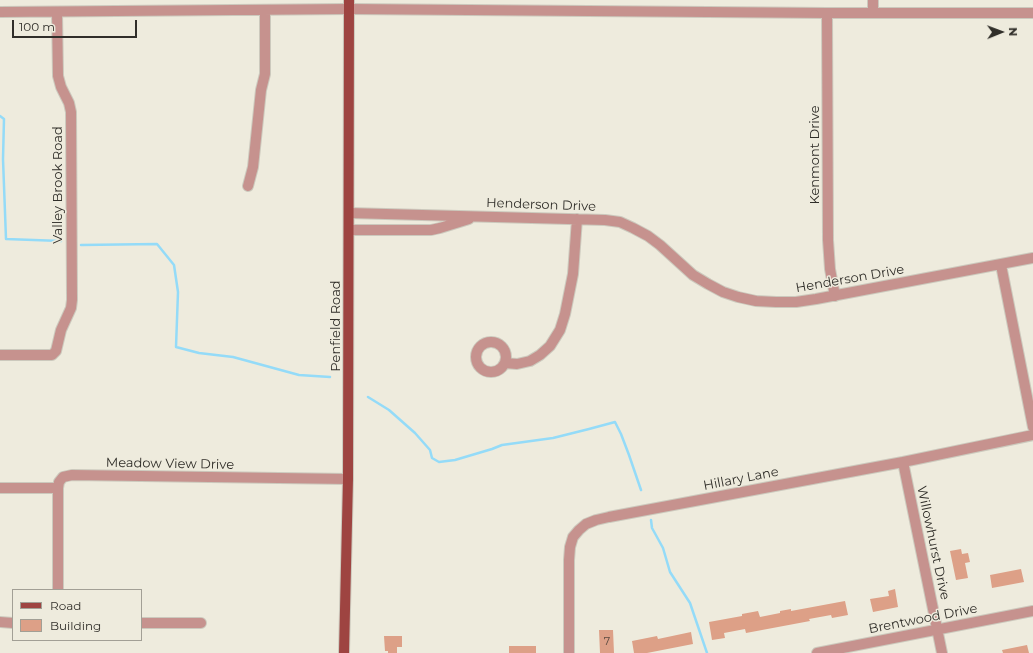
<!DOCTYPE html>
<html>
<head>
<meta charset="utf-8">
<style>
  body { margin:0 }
  #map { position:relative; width:1033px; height:653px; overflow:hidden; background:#eeebdd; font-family:Montserrat,sans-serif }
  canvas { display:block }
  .legend { position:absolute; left:12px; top:589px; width:130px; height:52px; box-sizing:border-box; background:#eeebdd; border:1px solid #a29f95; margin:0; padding:5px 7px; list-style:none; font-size:12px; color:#302e29 }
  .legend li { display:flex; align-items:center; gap:8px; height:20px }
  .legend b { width:20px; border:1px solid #a29f95 }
  .north { position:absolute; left:981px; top:12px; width:40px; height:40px; -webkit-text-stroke:3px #eeebdd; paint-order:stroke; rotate:89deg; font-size:11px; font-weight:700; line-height:16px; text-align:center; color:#302e29 }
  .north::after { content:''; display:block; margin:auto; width:14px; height:18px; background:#302e29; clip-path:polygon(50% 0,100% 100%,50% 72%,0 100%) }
  .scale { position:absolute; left:12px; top:20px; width:125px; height:18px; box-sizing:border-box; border:2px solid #302e29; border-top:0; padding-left:5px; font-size:12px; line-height:14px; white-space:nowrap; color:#302e29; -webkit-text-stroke:3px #eeebdd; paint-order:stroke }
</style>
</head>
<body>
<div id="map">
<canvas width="1033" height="653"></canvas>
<ul class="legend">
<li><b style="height:5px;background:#9e4441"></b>Road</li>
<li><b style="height:11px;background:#dda087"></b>Building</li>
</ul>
<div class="north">N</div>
<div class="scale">100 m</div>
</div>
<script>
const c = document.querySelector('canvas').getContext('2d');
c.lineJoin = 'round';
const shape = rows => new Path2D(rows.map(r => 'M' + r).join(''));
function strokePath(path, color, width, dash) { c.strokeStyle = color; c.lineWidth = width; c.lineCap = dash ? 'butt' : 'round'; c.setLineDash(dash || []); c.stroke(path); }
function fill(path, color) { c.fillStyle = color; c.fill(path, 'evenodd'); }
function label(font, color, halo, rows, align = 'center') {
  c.font = font + ' Montserrat,sans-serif'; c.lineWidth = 3; c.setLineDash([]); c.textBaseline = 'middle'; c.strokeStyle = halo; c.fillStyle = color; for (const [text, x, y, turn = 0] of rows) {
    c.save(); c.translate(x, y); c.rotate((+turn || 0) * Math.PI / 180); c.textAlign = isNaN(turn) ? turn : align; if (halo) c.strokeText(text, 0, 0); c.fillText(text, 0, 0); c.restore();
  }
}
strokePath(shape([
  [0,116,4,119,3,159,6,239,61,241],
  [81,245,157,244,174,265,178,292,176,347,199,353,233,357,299,375,330,377],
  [368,397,389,410,415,433,430,450,432,458,439,462,455,460,492,449,502,445,553,438,589,429,615,422,621,434,629,455,641,490],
  [651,520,652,528,663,548,670,572,690,603,707,653]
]), '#94dbf8', 2.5);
fill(shape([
  [961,549,962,554,968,553,970,562,965,563,968,578,956,580,950,551],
  [1021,569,1024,582,992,588,990,575],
  [895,589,898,607,873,612,870,599,889,596,888,591],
  [845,601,848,615,832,618,831,615,809,619,810,621,746,633,745,629,724,633,725,638,712,640,709,622,742,616,742,614,758,611,760,617,780,613,780,611,791,609,791,611],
  [599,630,613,630,614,653,600,653],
  [691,632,693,644,647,653,634,653,632,641,657,636,658,639],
  [384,636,402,636,402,647,397,647,397,653,388,653,388,651,385,651],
  [1027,645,1029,653,1003,653,1002,650],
  [509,646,536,646,536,653,509,653]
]), '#dda087');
const minor = shape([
  [0,12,349,9,827,13,1033,13],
  [827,13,828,240,830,269,835,296],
  [873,13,873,0],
  [248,186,253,167,261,90,265,74,265,10],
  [349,213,605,220,620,222,633,228,648,236,660,245,693,275,708,284,723,292,738,297,756,301,776,302,796,302,816,299,1033,258],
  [349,230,431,230,440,228,469,219],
  [1001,265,1033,427],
  '476 357a15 15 0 1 1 30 0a15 15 0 1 1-30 0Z',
  [0,355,52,355,56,351,61,330,71,308,72,300,71,112,69,103,61,87,58,76,57,12],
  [505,363,517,364,530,361,540,355,550,346,560,330,565,314,573,274,577,219],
  [903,462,942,653],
  [0,488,58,488],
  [58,590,58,488,59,482,63,477,72,475,348,479],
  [0,622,13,623],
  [141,623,201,623],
  [569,653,569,560,570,547,573,537,579,530,586,524,596,520,609,517,903,462,1033,435],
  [817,653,1033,611]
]);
const major = shape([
  [344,653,348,479,349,0]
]);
strokePath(minor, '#ccc9bd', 12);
strokePath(major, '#ccc9bd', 12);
strokePath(minor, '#c6928e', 10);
strokePath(major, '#9e4441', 10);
label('11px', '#5b4a40', null, [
  ["7",607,642]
]);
label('13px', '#302e29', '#eeebdd', [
  ["Kenmont Drive",815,155,-90],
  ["Valley Brook Road",58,185,-90],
  ["Henderson Drive",541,205,2],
  ["Henderson Drive",850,279,-10],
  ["Penfield Road",336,326,-90],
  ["Meadow View Drive",170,464,1],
  ["Hillary Lane",741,479,-11],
  ["Willowhurst Drive",933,543,78],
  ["Brentwood Drive",923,619,-11]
]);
</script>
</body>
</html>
